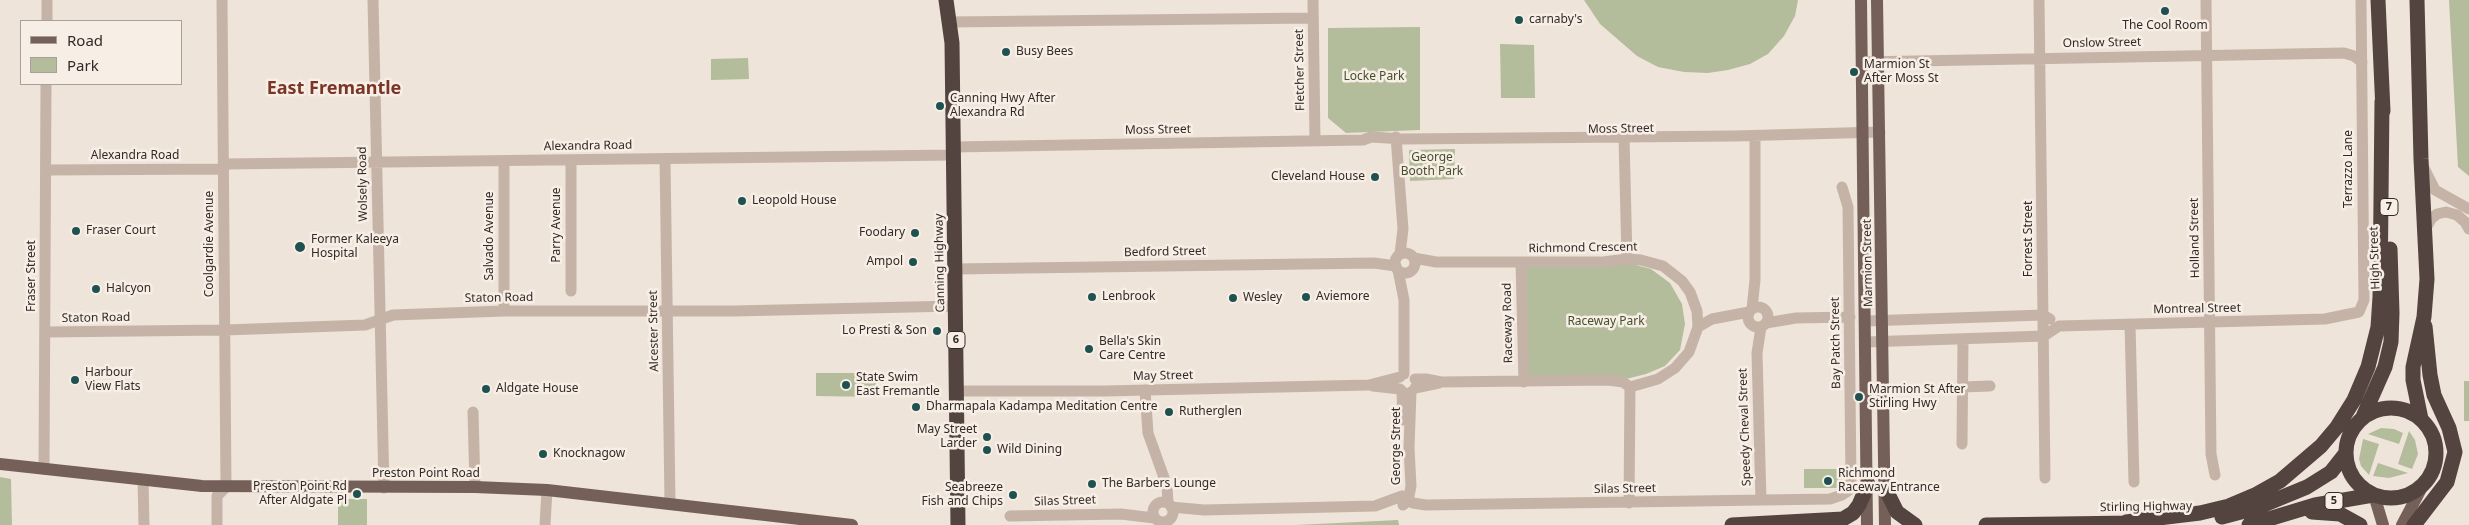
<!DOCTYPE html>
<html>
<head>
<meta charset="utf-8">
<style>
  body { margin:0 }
  #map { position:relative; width:2469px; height:525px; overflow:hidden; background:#efe4da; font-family:"Noto Sans",sans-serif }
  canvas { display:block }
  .legend { position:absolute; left:20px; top:20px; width:162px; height:65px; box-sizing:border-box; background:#f7eee6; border:1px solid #a9a09a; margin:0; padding:6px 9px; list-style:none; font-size:15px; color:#332a27 }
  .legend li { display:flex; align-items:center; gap:10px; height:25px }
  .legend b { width:25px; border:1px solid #a9a09a }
</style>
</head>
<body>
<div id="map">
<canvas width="2469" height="525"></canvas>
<ul class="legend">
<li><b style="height:6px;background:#746059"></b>Road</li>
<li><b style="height:14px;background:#b4bd9b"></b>Park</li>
</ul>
</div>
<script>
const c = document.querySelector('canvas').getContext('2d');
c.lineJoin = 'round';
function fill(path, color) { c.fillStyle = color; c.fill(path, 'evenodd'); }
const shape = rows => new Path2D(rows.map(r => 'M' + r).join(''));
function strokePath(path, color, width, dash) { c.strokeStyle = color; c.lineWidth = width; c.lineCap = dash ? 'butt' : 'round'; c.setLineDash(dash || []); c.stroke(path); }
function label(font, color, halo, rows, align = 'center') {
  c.font = font + ' "Noto Sans",sans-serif'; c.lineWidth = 5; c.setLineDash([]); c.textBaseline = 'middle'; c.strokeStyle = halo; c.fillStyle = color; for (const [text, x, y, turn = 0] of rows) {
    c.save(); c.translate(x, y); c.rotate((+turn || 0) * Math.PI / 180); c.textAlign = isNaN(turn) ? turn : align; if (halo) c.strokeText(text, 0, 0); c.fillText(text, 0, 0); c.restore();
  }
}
fill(shape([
  [1584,0,1798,0,1795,16,1784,36,1768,54,1750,64,1728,70,1708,73,1684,72,1658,67,1637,56,1600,24],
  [2449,0,2469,0,2469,176,2458,167],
  [1420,27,1420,130,1346,133,1328,118,1328,28],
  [1500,44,1534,45,1535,98,1501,98],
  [748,58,749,79,711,80,711,59],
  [1455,149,1454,179,1410,181,1409,150],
  [1632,264,1651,269,1670,283,1682,304,1685,324,1680,350,1665,366,1646,374,1626,379,1527,379,1526,267],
  [816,373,876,373,876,397,816,396],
  [2464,381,2469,381,2469,421,2464,421],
  [2381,428,2394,429,2403,433,2399,444,2368,434],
  [2409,431,2415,440,2418,454,2412,469,2398,464],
  [2363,439,2379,444,2369,475,2361,466,2359,459],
  [2378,463,2408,473,2389,478,2373,476],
  [1804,469,1842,469,1842,488,1804,488],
  [0,477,11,479,12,525,0,525],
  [338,499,367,499,367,525,338,525],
  [1398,520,1399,525,1296,525]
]), '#b4bd9b');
strokePath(shape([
  [373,0,384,488],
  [1313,0,1315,140],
  [2039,0,2045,478],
  [2206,0,2211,454,2215,475],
  [47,21,47,0],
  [950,22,1313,18],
  [1862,62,2344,53,2354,56,2362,62],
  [1396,137,1403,229,1400,254],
  [1624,137,1627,259],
  [953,147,1363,140,1371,137,1403,139,1734,136,1880,132],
  [665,159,670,503],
  [571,160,571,291],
  [504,161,504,311],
  [224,164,953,155],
  [2424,168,2435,190,2469,209],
  [46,170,224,169],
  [2425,230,2431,219,2437,214,2446,212,2457,215,2465,222,2469,229],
  '1395 263a10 10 0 1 1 20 0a10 10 0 1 1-20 0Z',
  [1414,258,1436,262,1603,262,1627,259,1641,260,1663,266,1682,281,1690,292,1697,311,1698,327,1689,352,1675,368,1658,379,1630,387],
  [1521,262,1524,382],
  [955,269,1374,263,1396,266],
  [1398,270,1404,300,1404,374],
  '1748 317a10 10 0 1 1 20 0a10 10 0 1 1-20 0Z',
  [1752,309,1755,280,1755,136],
  [1866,321,2043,315,2050,319],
  [1766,323,1796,318,1850,317],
  [2130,324,2134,482],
  [1698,327,1712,319,1749,312],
  [1761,327,1757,353,1761,500],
  [45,332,225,330,365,325,393,315,504,311,734,311,956,306],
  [1866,342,2044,336,2059,326,2325,319,2359,312,2364,300,2361,0],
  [1415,379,1426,379,1441,382,1608,380,1623,382,1630,387],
  [1373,386,1400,389],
  [1962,387,1990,386],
  [1415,388,1439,383],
  [1145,390,1148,433,1167,486,1168,503],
  [956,391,1105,391,1369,385,1400,377],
  [1402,391,1403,420],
  [473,412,475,487],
  [1962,444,1963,339],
  [44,469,46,84],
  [143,480,144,525],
  [1402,496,1413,503,1426,505,1830,499,1842,495,1848,491,1851,481,1848,207,1842,187],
  '1153 512a10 10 0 1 1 20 0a10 10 0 1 1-20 0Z',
  [1629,503,1630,387],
  [1403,505,1408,501,1411,486,1409,448,1411,392],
  [1171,507,1204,510,1375,506,1402,496],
  [1010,516,1121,514,1154,518],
  [217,525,217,496,226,487,222,0],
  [545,525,547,490]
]), '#c6b3a7', 11);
strokePath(shape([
  [1861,0,1867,525],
  [1877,0,1885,525],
  [0,464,202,486,475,487,547,490,852,525],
  [2374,495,2383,525],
  [2402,525,2422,487]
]), '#746059', 12);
strokePath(shape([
  [946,0,952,43,958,525],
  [2378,0,2383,111],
  [2417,0,2421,159,2427,279,2424,317,2413,367,2413,380,2421,419],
  '2346 453a45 45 0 1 1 90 0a45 45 0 1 1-90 0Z',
  [2362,419,2385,367,2391,342,2392,313,2390,249],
  [1885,488,1897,512,1915,525],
  [2312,512,2340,514,2360,525],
  [2222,517,2256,508,2307,487,2331,472,2346,453],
  [2126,522,2200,513,2229,506,2255,495,2280,481,2321,446,2337,427,2354,400,2368,367,2378,327,2380,297,2382,101],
  [1732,525,1843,519,1853,513,1859,505,1868,484],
  [1986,525,2134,523],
  [2249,525,2315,505,2373,495],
  [2414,525,2447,482,2455,452,2449,428,2434,395,2430,375,2425,326]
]), '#53443f', 15);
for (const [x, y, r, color] of [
  [2165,11,5,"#205151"],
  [1519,20,5,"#205151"],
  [1006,52,5,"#205151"],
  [1854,72,5,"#205151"],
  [940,106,5,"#205151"],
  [1375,177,5,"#205151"],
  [742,201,5,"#205151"],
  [76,231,5,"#205151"],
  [915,233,5,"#205151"],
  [300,247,6,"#205151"],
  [913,262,5,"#205151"],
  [96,289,5,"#205151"],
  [1092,297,5,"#205151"],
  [1306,297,5,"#205151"],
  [1233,298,5,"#205151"],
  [937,331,5,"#205151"],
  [1089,349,5,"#205151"],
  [75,380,5,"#205151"],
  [846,385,5,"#205151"],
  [486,389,5,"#205151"],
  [1859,397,5,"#205151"],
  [916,407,5,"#205151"],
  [1169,412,5,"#205151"],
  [987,437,5,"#205151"],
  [987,450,5,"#205151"],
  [543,454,5,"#205151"],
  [1828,481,5,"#205151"],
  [1092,484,5,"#205151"],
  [357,494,5,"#205151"],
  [1013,495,5,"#205151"]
]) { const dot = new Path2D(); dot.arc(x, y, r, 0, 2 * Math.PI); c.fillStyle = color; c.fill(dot); strokePath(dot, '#f7eee6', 2); }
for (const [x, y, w] of [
  [2389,207,18],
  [956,340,18],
  [2334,501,18]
]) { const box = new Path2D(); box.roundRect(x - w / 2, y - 8.5, w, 17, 4); c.fillStyle = '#f7eee6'; c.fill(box); strokePath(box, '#332a27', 1); }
label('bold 11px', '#332a27', null, [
  ["7",2389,207],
  ["6",956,340],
  ["5",2334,501]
]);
label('12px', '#332a27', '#f7eee6', [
  ["carnaby's",1529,20],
  ["The Cool Room",2165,26,"center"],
  ["Busy Bees",1016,52],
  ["Marmion St",1864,65],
  ["After Moss St",1864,79],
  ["Canning Hwy After",950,99],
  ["Alexandra Rd",950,113],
  ["Cleveland House",1365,177,"right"],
  ["Leopold House",752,201],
  ["Fraser Court",86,231],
  ["Foodary",905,233,"right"],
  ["Former Kaleeya",311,240],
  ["Hospital",311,254],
  ["Ampol",903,262,"right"],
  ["Halcyon",106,289],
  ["Lenbrook",1102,297],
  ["Aviemore",1316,297],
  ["Wesley",1243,298],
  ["Lo Presti & Son",927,331,"right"],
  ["Bella's Skin",1099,342],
  ["Care Centre",1099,356],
  ["Harbour",85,373],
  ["View Flats",85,387],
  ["State Swim",856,378],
  ["East Fremantle",856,392],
  ["Aldgate House",496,389],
  ["Marmion St After",1869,390],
  ["Stirling Hwy",1869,404],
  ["Dharmapala Kadampa Meditation Centre",926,407],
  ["Rutherglen",1179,412],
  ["May Street",977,430,"right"],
  ["Larder",977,444,"right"],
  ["Wild Dining",997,450],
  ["Knocknagow",553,454],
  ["Richmond",1838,474],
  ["Raceway Entrance",1838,488],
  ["The Barbers Lounge",1102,484],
  ["Preston Point Rd",347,487,"right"],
  ["After Aldgate Pl",347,501,"right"],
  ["Seabreeze",1003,488,"right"],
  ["Fish and Chips",1003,502,"right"]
], 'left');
label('12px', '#332a27', '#f7eee6', [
  ["Onslow Street",2102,43,-1],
  ["Fletcher Street",1300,70,-91],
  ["Moss Street",1621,129,-1],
  ["Moss Street",1158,130,-1],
  ["Alexandra Road",588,146,-1],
  ["Alexandra Road",135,156],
  ["Terrazzo Lane",2349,169,-90],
  ["Wolsely Road",363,184,-91],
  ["Parry Avenue",557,225,-90],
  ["Salvado Avenue",490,236,-90],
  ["Holland Street",2195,238,-91],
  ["Forrest Street",2029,239,-90],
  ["Coolgardie Avenue",210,244,-90],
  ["Richmond Crescent",1583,248,-1],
  ["Bedford Street",1165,252,-1],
  ["High Street",2375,258,-92],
  ["Canning Highway",940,263,-91],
  ["Marmion Street",1868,263,-91],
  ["Fraser Street",32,276,-90],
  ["Staton Road",499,298,-1],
  ["Montreal Street",2197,309,-1],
  ["Staton Road",96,318,-1],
  ["Raceway Road",1508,323,-91],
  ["Alcester Street",654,331,-91],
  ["Bay Patch Street",1836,343,-91],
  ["May Street",1163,376,-1],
  ["Speedy Cheval Street",1745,427,-92],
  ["George Street",1397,446,-90],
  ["Preston Point Road",426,474],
  ["Silas Street",1625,489,-1],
  ["Silas Street",1065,501,-2],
  ["Stirling Highway",2146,507,-1]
]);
label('12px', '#454f2d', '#f7eee6', [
  ["Locke Park",1374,77],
  ["George",1432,158],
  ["Booth Park",1432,172],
  ["Raceway Park",1606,322]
]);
label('bold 18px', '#7b3527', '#f7eee6', [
  ["East Fremantle",334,89]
]);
</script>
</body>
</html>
